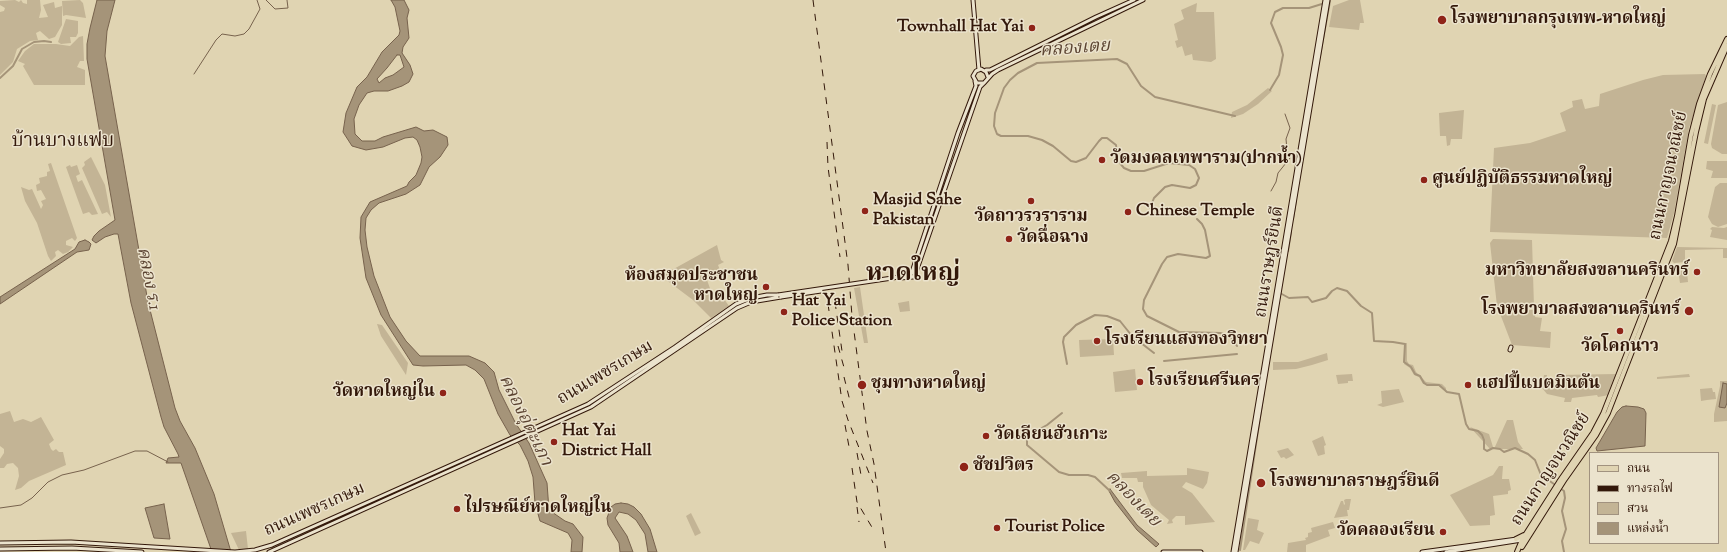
<!DOCTYPE html>
<html>
<head>
<meta charset="utf-8">
<style>
  body { margin:0 }
  #map { position:relative; width:1727px; height:552px; overflow:hidden; background:#e0d4b2; font-family:"Sorts Mill Goudy","Noto Serif Thai",serif }
  canvas { display:block }
  .legend { position:absolute; left:1589px; top:452px; width:130px; height:92px; box-sizing:border-box; background:#ebe3cd; border:1px solid #a1927f; margin:0; padding:5px 7px; list-style:none; font-size:12px; color:#33180a }
  .legend li { display:flex; align-items:center; gap:8px; height:20px }
  .legend b { width:20px; border:1px solid #a1927f }
</style>
</head>
<body>
<div id="map">
<canvas width="1727" height="552"></canvas>
<ul class="legend">
<li><b style="height:5px;background:#e0d4b2"></b>ถนน</li>
<li><b style="height:5px;background:#33180a"></b>ทางรถไฟ</li>
<li><b style="height:11px;background:#c3b495"></b>สวน</li>
<li><b style="height:11px;background:#a59479"></b>แหล่งน้ำ</li>
</ul>
</div>
<script>
const c = document.querySelector('canvas').getContext('2d');
c.lineJoin = 'round';
function fill(path, color) { c.fillStyle = color; c.fill(path, 'evenodd'); }
const shape = rows => new Path2D(rows.map(r => 'M' + r).join(''));
function strokePath(path, color, width, dash) { c.strokeStyle = color; c.lineWidth = width; c.lineCap = dash ? 'butt' : 'round'; c.setLineDash(dash || []); c.stroke(path); }
function label(font, color, halo, rows, align = 'center') {
  c.font = font + ' "Sorts Mill Goudy","Noto Serif Thai",serif'; c.lineWidth = 3; c.setLineDash([]); c.textBaseline = 'middle'; c.strokeStyle = halo; c.fillStyle = color; for (const [text, x, y, turn = 0] of rows) {
    c.save(); c.translate(x, y); c.rotate((+turn || 0) * Math.PI / 180); c.textAlign = isNaN(turn) ? turn : align; if (halo) c.strokeText(text, 0, 0); c.fillText(text, 0, 0); c.restore();
  }
}
fill(shape([
  [15,0,19,2,21,0,23,3,27,4,27,0,40,0,41,10,39,18,48,17,43,5,54,2,55,8,62,6,62,25,55,37,49,39,40,31,36,33,38,40,30,41,17,49,13,62,0,75,0,12,4,11,5,8,0,5,0,1],
  [80,0,83,3,86,18,66,15,63,16,62,1],
  [1349,0,1360,0,1364,23,1360,23,1359,30,1329,27,1333,6],
  [1197,3,1196,12,1214,12,1216,59,1211,62,1193,60,1192,54,1185,56,1182,46,1177,48,1175,41,1178,40,1174,24,1184,19,1181,10],
  [66,19,78,21,78,33,76,37,70,37,71,43,61,44,58,42],
  [83,36,84,61,80,61,77,67,85,70,85,85,34,85,23,66,25,64,18,61,25,51,34,44,56,44,70,46,79,37],
  [1705,74,1706,76,1689,128,1674,213,1667,238,1490,232,1494,148,1530,143,1566,131,1560,113,1573,107,1572,101,1582,99,1585,109,1599,106,1600,94,1643,80,1663,75],
  [1268,88,1272,91,1258,104,1243,114,1231,118,1232,112,1247,105],
  [1727,102,1727,154,1722,154,1712,148,1711,144,1718,105],
  [1712,104,1716,105,1708,144,1704,143],
  [1464,110,1462,139,1451,139,1450,145,1447,146,1446,136,1440,136,1439,113],
  [91,157,105,185,111,217,107,212,102,214,82,168,85,165,84,162],
  [1707,161,1727,161,1727,178,1711,178,1713,171,1706,169],
  [51,163,77,238,75,241,72,238,66,241,66,245,73,247,68,252,63,254,58,250,55,252,56,256,51,261,48,256,37,223,25,201,21,187,29,190,32,189,41,209,43,205,41,201,46,199,41,190,37,191,36,185,40,183,39,178,47,176,47,172,50,171,48,164],
  [70,165,71,167,77,165,80,174,76,176,78,182,82,180,98,214,92,215,89,212,83,214,66,167],
  [1720,183,1727,183,1727,224,1718,227,1712,224,1708,217,1715,187],
  [1712,227,1724,228,1727,227,1727,240,1710,237,1712,230,1710,229],
  [1493,239,1532,240,1534,307,1497,306,1490,243],
  [717,245,721,260,724,262,718,265,722,275,707,280,712,294,719,292,729,306,711,318,693,300,661,276],
  [1677,247,1727,248,1727,258,1723,258,1723,249,1685,250,1685,262,1674,263,1672,261],
  [1684,267,1689,268,1689,272,1687,272,1688,282,1680,283,1678,270],
  [860,287,868,343,864,343,854,288],
  [909,301,910,311,900,312,898,303],
  [1500,310,1536,310,1535,317,1542,318,1540,331,1551,332,1550,348,1512,345,1499,311],
  [377,324,382,325,408,363,406,375,381,336],
  [1113,339,1114,355,1080,357,1079,340],
  [1405,343,1407,343,1407,361,1409,364,1413,365,1416,372,1426,382,1442,384,1446,388,1446,392,1439,386,1423,384,1419,377,1414,375,1410,368,1404,364],
  [1327,353,1328,360,1312,365,1296,369,1273,370,1273,362,1298,362],
  [1135,369,1137,390,1115,392,1113,372],
  [1352,374,1353,381,1348,381,1348,383,1338,384,1336,375],
  [1616,374,1609,395,1598,397,1597,395,1572,398,1571,402,1564,402,1565,398,1547,394,1542,388,1544,375,1547,375,1546,385,1556,386,1558,384,1559,375],
  [1689,374,1690,377,1657,379,1657,377],
  [1720,381,1727,381,1727,421,1714,422,1714,414,1720,386],
  [1712,388,1713,392,1715,392,1716,399,1707,400,1707,396,1707,400,1701,401,1700,389],
  [1399,389,1404,402,1383,407,1377,405,1382,403,1381,391],
  [10,411,14,422,23,419,31,422,41,417,54,440,49,444,51,449,53,451,56,449,59,452,63,452,66,465,29,481,21,488,15,490,19,476,18,468,13,463,7,464,4,468,0,468,0,459,4,453,4,449,0,446,0,414],
  [1507,420,1513,420,1518,442,1523,449,1494,449],
  [1470,427,1489,434,1493,447,1490,449],
  [1323,436,1326,445,1324,446,1325,454,1318,456,1312,441],
  [1288,448,1294,455,1286,459,1284,457,1281,458,1277,451],
  [1499,466,1503,466,1502,479,1509,479,1511,490,1508,491,1508,494,1493,496,1495,515,1490,516,1490,525,1470,526,1450,495,1493,475],
  [1187,468,1209,472,1207,483,1203,489,1186,482,1182,487,1192,493,1215,522,1185,525,1185,516,1176,516,1172,520,1173,523,1167,524,1169,520,1151,505,1143,487,1143,482,1138,482,1137,478,1122,478,1121,473,1147,471,1147,476,1187,475],
  [1346,499,1351,499,1349,510,1347,510,1348,516,1334,518,1341,501,1343,501,1344,505,1345,504,1344,500],
  [691,513,701,533,695,536,686,516],
  [1248,518,1259,520,1257,530,1264,533,1259,544,1250,541,1245,550,1243,550],
  [1333,522,1335,528,1328,530,1330,536,1306,545,1306,552,1287,552,1288,543,1306,540,1305,538,1308,537,1308,533,1312,532,1311,528],
  [246,531,248,549,239,550,231,533]
]), '#c3b495');
const water = shape([
  [97,0,115,0,107,31,105,56,148,302,175,408,180,421,195,448,214,494,231,552,212,552,181,463,166,463,168,458,179,457,178,454,164,427,161,417,131,303,118,234,114,234,105,237,96,243,92,240,94,236,99,231,115,220,87,59,87,44,90,28,97,0],
  [391,0,404,0,409,10,407,18,409,38,403,47,402,53,410,65,413,74,409,82,402,86,388,91,374,91,367,93,359,105,354,119,355,134,362,141,375,141,383,137,416,127,424,131,433,130,447,137,448,145,440,157,429,167,420,185,406,194,379,203,371,210,366,218,365,230,367,247,374,276,390,317,406,341,420,356,469,356,485,363,494,372,499,390,516,424,529,443,547,483,549,510,565,521,573,524,583,537,582,552,571,552,572,540,568,533,540,521,535,503,533,477,528,461,520,445,510,435,498,414,484,379,475,370,466,365,423,366,413,365,381,315,366,278,360,238,361,217,370,202,407,186,409,182,416,175,421,163,422,157,420,147,417,140,413,137,405,138,383,147,366,150,352,146,343,132,346,113,357,87,367,77,382,52,399,35,400,31,395,7,391,0],
  [397,55,400,55,404,67,393,75,385,78,379,83,377,79,387,68,397,55],
  [85,240,89,242,91,244,89,250,77,252,0,304,0,297,75,249,79,242,85,240],
  [1723,383,1727,384,1727,403,1725,408,1719,407,1723,383],
  [1626,406,1638,407,1644,409,1646,413,1645,446,1597,451,1596,448,1617,412,1622,407,1626,406],
  [1110,489,1137,525,1159,544,1156,547,1137,530,1115,502,1109,491,1110,489],
  [621,503,628,504,634,507,641,514,650,529,657,552,648,552,645,534,636,520,628,514,619,512,615,518,627,536,633,552,620,552,619,543,608,525,607,518,611,507,615,504,621,503],
  [164,504,170,539,154,538,145,508,164,504]
]);
fill(water, '#a59479');
strokePath(water, '#77624d', 1);
strokePath(shape([
  [266,0,275,9,288,8,287,0],
  [194,74,216,40,222,34,235,36,244,34,249,29,260,9,257,0],
  [1271,191,1276,182,1278,173,1290,158,1287,150,1286,139,1290,128,1285,114],
  [0,508,21,505,32,498,48,482,62,475,84,470,135,451,147,451,168,462]
]), '#77624d', 1);
strokePath(shape([
  [1320,56,1330,1],
  [0,78,13,66,22,49,34,42,44,41,51,42],
  [1270,90,1279,75,1283,55,1281,47,1271,23,1275,12,1283,8,1309,8,1325,3],
  [1150,208,1154,198,1165,187,1172,185,1190,188,1196,185,1199,178,1195,169,1189,165,1169,163,1144,171,1131,171,1124,168,1119,162,1117,157,1116,145,1107,138,1102,138,1099,141,1086,158,1076,162,1071,161,1053,146,1042,140,1028,136,1001,136,997,134,994,126,995,113,1004,88,1010,80,1018,73,1037,63,1117,59,1127,64,1141,86,1155,97,1235,116],
  [1197,219,1202,224,1205,230,1210,256,1206,258,1178,254,1167,257,1162,264,1144,300,1143,309,1147,316,1179,332,1220,333,1228,335,1233,340,1237,346],
  [1293,219,1296,200],
  [1288,251,1291,232],
  [1280,293,1289,298,1308,297,1312,302,1326,298,1332,291,1337,288,1347,291,1361,306,1372,313,1374,341,1393,342,1405,344,1404,362,1411,367,1415,374,1420,376,1424,383,1427,385,1439,385,1447,392,1459,394,1466,424,1469,429,1478,431,1482,435,1484,440,1484,449,1487,451,1493,448,1500,449,1504,452,1515,448,1528,454,1535,460,1541,475,1564,491,1565,498,1562,511,1566,529,1562,541,1564,552],
  [1164,361,1237,354],
  [1067,364,1063,342,1064,337,1076,325,1095,315,1107,316,1120,321,1132,336,1154,353],
  [1062,413,1047,425,1029,435,1027,438,1027,445,1059,472,1069,475,1088,475,1095,477,1110,491],
  [1240,550,1264,391]
]), '#a59479', 2);
const secondary = shape([
  [973,0,979,70],
  [986,70,990,70,1096,17,1134,0],
  [988,77,986,72,981,69,976,71,973,76,977,83,984,83,992,74,998,70,1143,0],
  [901,277,911,275,958,133,976,86,975,81],
  [900,278,913,277,915,275,980,87,984,83],
  [1510,350,1511,347],
  [0,543,71,542,235,552,255,550,272,545,588,404,675,347,736,304,751,298,767,295,778,295],
  [0,549,72,548,142,552],
  [269,552,591,407,737,308,751,302,781,297],
  [1163,552,1201,552],
  [1233,552,1325,0],
  [1236,552,1328,0],
  [1422,552,1517,539],
  [1446,552,1522,540]
]);
const primary = shape([
  [1516,539,1524,535],
  [1522,547,1565,479,1596,435,1608,413,1674,244,1696,132,1704,99,1727,46],
  [1517,552,1522,540,1559,482,1593,433,1603,414,1671,241,1677,216,1691,135,1699,104,1710,74,1727,39]
]);
strokePath(secondary, '#33180a', 5);
strokePath(primary, '#33180a', 6);
strokePath(secondary, '#ebe3cd', 3);
strokePath(primary, '#e0d4b2', 4);
strokePath(shape([
  [813,0,848,265,852,316,867,431,874,464,886,552],
  [827,142,828,167,840,257],
  [835,302,842,351],
  [828,304,842,401,848,420,873,483],
  [838,346,845,371],
  [844,377,850,401],
  [845,425,850,452],
  [857,453,861,475],
  [852,468,857,502,873,529],
  [857,507,859,522]
]), '#33180a', 1, [7, 7]);
const secondaryBridge = shape([
  [778,295,899,277],
  [781,297,821,291]
]);
strokePath(secondaryBridge, '#33180a', 5, []);
strokePath(secondaryBridge, '#ebe3cd', 3);
for (const [x, y, r, color] of [
  [1442,20,5,"#8f2418"],
  [1032,28,4,"#8f2418"],
  [1102,160,4,"#8f2418"],
  [1424,180,4,"#8f2418"],
  [1031,201,4,"#8f2418"],
  [865,211,4,"#8f2418"],
  [1128,212,4,"#8f2418"],
  [1009,239,4,"#8f2418"],
  [1697,272,4,"#8f2418"],
  [766,287,4,"#8f2418"],
  [1689,311,5,"#8f2418"],
  [784,312,4,"#8f2418"],
  [1620,331,4,"#8f2418"],
  [1097,341,4,"#8f2418"],
  [1140,382,4,"#8f2418"],
  [862,385,5,"#8f2418"],
  [1468,385,4,"#8f2418"],
  [443,393,4,"#8f2418"],
  [986,436,4,"#8f2418"],
  [554,442,4,"#8f2418"],
  [964,467,5,"#8f2418"],
  [1261,483,5,"#8f2418"],
  [457,509,4,"#8f2418"],
  [997,528,4,"#8f2418"],
  [1443,532,4,"#8f2418"]
]) { const dot = new Path2D(); dot.arc(x, y, r, 0, 2 * Math.PI); c.fillStyle = color; c.fill(dot); strokePath(dot, '#ebe3cd', 1.5); }
label('bold 17px', '#33180a', '#ebe3cd', [
  ["โรงพยาบาลกรุงเทพ-หาดใหญ่",1451,20],
  ["Townhall Hat Yai",1024,28,"right"],
  ["วัดมงคลเทพาราม(ปากน้ำ)",1110,160],
  ["ศูนย์ปฏิบัติธรรมหาดใหญ่",1432,180],
  ["Masjid Sahe",873,201],
  ["Pakistan",873,221],
  ["Chinese Temple",1136,212],
  ["วัดถาวรวราราม",1031,218,"center"],
  ["วัดฉื่อฉาง",1017,239],
  ["มหาวิทยาลัยสงขลานครินทร์",1689,272,"right"],
  ["ห้องสมุดประชาชน",758,277,"right"],
  ["หาดใหญ่",758,297,"right"],
  ["Hat Yai",792,302],
  ["Police Station",792,322],
  ["โรงพยาบาลสงขลานครินทร์",1680,311,"right"],
  ["โรงเรียนแสงทองวิทยา",1105,341],
  ["วัดโคกนาว",1620,348,"center"],
  ["โรงเรียนศรีนคร",1148,382],
  ["ชุมทางหาดใหญ่",871,385],
  ["แฮปปี้แบตมินตัน",1476,385],
  ["วัดหาดใหญ่ใน",435,393,"right"],
  ["Hat Yai",562,432],
  ["District Hall",562,452],
  ["วัดเลียนฮัวเกาะ",994,436],
  ["ชัชปวิตร",973,467],
  ["โรงพยาบาลราษฎร์ยินดี",1270,483],
  ["ไปรษณีย์หาดใหญ่ใน",465,509],
  ["Tourist Police",1005,528],
  ["วัดคลองเรียน",1435,532,"right"]
], 'left');
label('17px', '#33180a', '#ebe3cd', [
  ["ถนนกาญจนวณิชย์",1670,176,-78],
  ["ถนนราษฎร์ยินดี",1271,262,-81],
  ["ถนนเพชรเกษม",606,374,-31],
  ["ถนนกาญจนวณิชย์",1552,470,-57],
  ["ถนนเพชรเกษม",315,511,-24]
]);
label('italic 18px', '#5b4331', '#ebe3cd', [
  ["คลองเตย",1075,50,-4],
  ["คลอง ร.1",147,279,79],
  ["คลองอุ่ตะเภา",524,421,64],
  ["คลองเตย",1132,500,46]
]);
label('19px', '#33180a', '#ebe3cd', [
  ["บ้านบางแฟบ",63,143]
]);
label('bold 25px', '#33180a', '#ebe3cd', [
  ["หาดใหญ่",913,276]
]);
</script>
</body>
</html>
